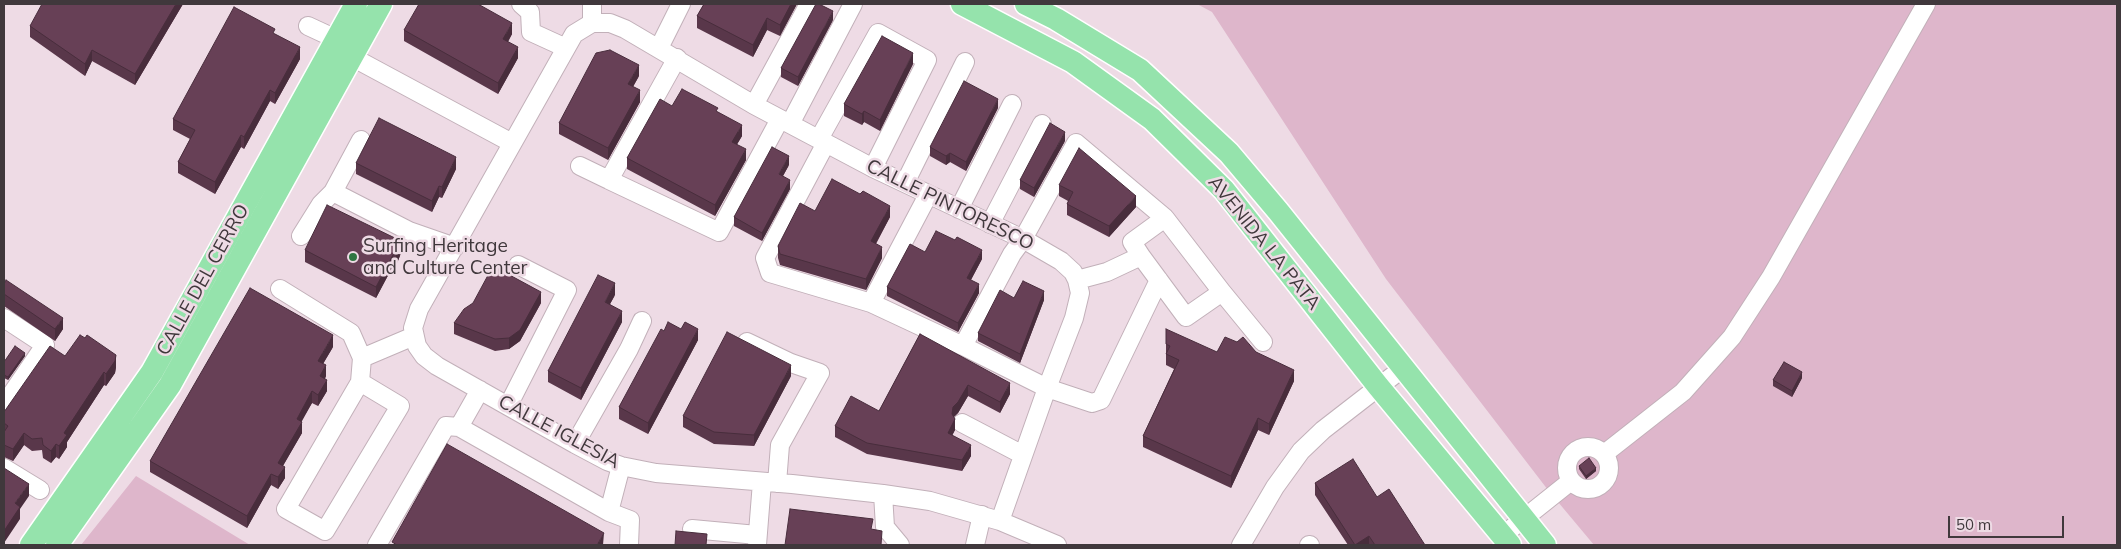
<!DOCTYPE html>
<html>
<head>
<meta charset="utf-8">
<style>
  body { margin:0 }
  #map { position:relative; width:2121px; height:549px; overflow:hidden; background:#eedbe5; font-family:Mulish,sans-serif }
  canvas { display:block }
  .frame { position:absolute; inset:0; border:5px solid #40383c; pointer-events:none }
  .scale { position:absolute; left:1948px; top:516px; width:116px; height:22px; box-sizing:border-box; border:2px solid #40383c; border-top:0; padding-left:6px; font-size:15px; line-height:18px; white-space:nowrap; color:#40383c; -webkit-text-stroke:4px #eedbe5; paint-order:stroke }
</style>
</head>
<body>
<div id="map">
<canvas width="2121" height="549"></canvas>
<div class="frame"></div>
<div class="scale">50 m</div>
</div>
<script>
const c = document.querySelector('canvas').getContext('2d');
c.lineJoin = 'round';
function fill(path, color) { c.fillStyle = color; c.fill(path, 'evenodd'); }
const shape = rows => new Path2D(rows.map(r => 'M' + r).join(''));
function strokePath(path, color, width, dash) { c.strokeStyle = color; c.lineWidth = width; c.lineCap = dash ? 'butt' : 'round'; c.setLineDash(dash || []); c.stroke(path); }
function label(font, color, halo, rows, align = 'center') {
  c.font = font + ' Mulish,sans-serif'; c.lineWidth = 5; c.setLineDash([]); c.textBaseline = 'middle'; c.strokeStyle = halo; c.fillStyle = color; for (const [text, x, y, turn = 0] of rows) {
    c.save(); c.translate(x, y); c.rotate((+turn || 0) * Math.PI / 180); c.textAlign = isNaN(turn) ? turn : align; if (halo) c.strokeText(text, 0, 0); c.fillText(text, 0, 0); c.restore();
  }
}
fill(shape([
  [1197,4,2117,4,2117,545,1594,545,1548,490,1386,279,1212,12],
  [136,476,250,545,81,545]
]), '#deb6cb');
const minor = shape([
  [521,4,530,12,531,32,566,48],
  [592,4,592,23],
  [308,26,336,39],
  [659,48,681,4],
  [352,57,512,143],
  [677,58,609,180,719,232,780,119],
  [754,105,809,4],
  [790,124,853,4],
  [819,139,878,33,927,60,873,168],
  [361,140,333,192,409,231,455,247],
  [826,143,765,258,770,273,871,303,928,195],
  [580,166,609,180],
  [905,183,965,62],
  [959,209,1012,104],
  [990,224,1042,124],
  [301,236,321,204,333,192],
  [1077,280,1107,272,1141,256,1132,242,1165,218,1222,292,1186,317,1141,256],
  [280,289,351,333,362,358],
  [1222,292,1263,342],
  [871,303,963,346,1047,388,1092,403,1101,400,1159,280],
  [4,318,45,345,4,405],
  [747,342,791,363,820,373,780,445,777,483],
  [963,346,1012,254,1023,239,1076,143,1165,218],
  [360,382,400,406,325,531,286,509,360,382,362,358,414,336],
  [508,406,567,290,518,265],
  [962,423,1023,455],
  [459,427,609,512],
  [575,444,629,349,642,321],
  '1567 468a21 21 0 1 1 42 0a21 21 0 1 1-42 0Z',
  [1604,454,1683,392,1732,337,1771,277,1926,4],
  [621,466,609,512,630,520,629,545],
  [4,468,40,490],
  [883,494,885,527,900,545],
  [1000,521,1047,388,1074,318,1080,293,1077,280,1073,272,1061,261,1023,239,873,168,754,105,625,29,610,23,592,23,574,34,419,309,413,328,417,346,424,356,437,366,575,444,607,461,621,466,656,473,792,484,883,494,930,501,1000,521,1057,545],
  [692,529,757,535],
  [1502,536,1571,481],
  [377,545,446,426,459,427,480,390],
  [757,545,762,482],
  [975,545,982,515],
  [1241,545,1275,487,1301,451,1323,430,1403,368],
  [1309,545,1310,545]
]);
const major = shape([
  [962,4,1073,62,1152,119,1224,190,1378,386,1510,545],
  [1026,4,1056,19,1140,70,1229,153,1278,211,1545,545],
  [31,545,152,372,356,4],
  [57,545,170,385,381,4]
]);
strokePath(minor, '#c2b0b9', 20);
strokePath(major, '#fff', 25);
strokePath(minor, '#fff', 18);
strokePath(major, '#95e3ac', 22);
fill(shape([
  [183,4,135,85,92,61,85,76,30,37,30,26],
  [704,4,797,4,780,36,767,30,753,57,697,28,697,16],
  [833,20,798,86,781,77,781,68],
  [404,30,512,34,508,42,518,58,498,94,404,41],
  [275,34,300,59,275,104,270,101,244,149,241,147,215,194,178,173,178,162,190,139,173,130,173,119],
  [913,64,880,131,864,122,862,125,844,116,844,104],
  [639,76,633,87,640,102,608,160,559,134,559,123],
  [672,106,718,112,742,136,737,144,746,160,715,216,627,169,627,158],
  [998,108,966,171,950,162,946,165,930,156,930,147],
  [1065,141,1034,197,1020,189,1020,180],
  [356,163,456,169,442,198,439,197,432,212,356,174],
  [789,165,783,176,790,189,762,241,734,226,734,217],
  [1059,185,1136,207,1109,237,1067,215,1067,204,1068,201,1059,196],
  [815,211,890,217,876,244,882,258,866,290,780,265,778,258,778,246],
  [305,250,401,253,396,266,393,266,376,298,305,262],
  [982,259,971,280,979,293,958,332,887,296,887,287],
  [4,284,63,329,55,341,4,306],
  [615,295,610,304,622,322,581,400,548,382,548,371],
  [1014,298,1044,300,1020,363,978,341,978,333],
  [541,303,520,341,509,349,495,351,454,334,454,323],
  [681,329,698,340,648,434,619,419,619,407,664,331],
  [920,334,1010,394,1000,413,968,396,958,413,953,417,955,430,952,435,971,456,962,471,867,454,835,437,835,426,879,411],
  [1166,344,1217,352,1256,352,1294,381,1269,435,1258,430,1231,488,1143,447,1143,436,1174,369,1166,365],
  [333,347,323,364,326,376,325,379,327,391,318,406,312,403,301,421,302,433,283,466,285,478,278,489,271,485,247,528,150,472,150,461],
  [25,356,8,380,4,378,4,362],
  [65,356,116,367,115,373,106,386,104,385,67,442,67,447,59,459,56,457,51,463,43,458,42,450,32,451,24,445,13,461,4,457,4,412],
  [791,376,754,446,714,444,683,427,683,416],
  [1802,378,1792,397,1773,386,1773,380],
  [1579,466,1596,471,1586,479,1579,469],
  [1315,483,1377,497,1425,545,1348,545,1315,495]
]), '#59374a');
fill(shape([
  [176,4,183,4,135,85,135,74],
  [791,4,797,4,780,36,780,25],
  [833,11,833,20,798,86,798,77],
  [767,18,767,30,753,57,753,45],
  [512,23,512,34,503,50,503,39],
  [300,47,300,59,275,104,275,93],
  [518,47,518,58,498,94,498,83],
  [92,50,92,61,85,76,85,64],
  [913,53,913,64,880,131,880,120],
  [639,65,639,76,628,95,628,84],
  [270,90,270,101,244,149,244,137],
  [640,90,640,102,608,160,608,148],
  [998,99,998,108,966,171,966,162],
  [864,111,864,122,862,125,862,114],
  [742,125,742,136,732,153,732,142],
  [1065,132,1065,141,1034,197,1034,188],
  [241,135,241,147,215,194,215,182],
  [746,149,746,160,715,216,715,205],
  [950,153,950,162,946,165,946,156],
  [789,156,789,165,779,183,779,174],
  [456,157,456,169,442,198,442,187],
  [790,180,790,189,762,241,762,233],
  [439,186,439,197,432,212,432,201],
  [1136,196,1136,207,1109,237,1109,226],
  [890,206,890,217,871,252,871,241],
  [401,241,401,253,396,266,396,254],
  [882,247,882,258,866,290,866,279],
  [982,250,982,259,967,287,967,278],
  [393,255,393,266,376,298,376,287],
  [615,283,615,295,605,313,605,302],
  [979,284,979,293,958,332,958,323],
  [1044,291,1044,300,1020,363,1020,354],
  [541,292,541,303,520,341,509,349,509,338],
  [622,311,622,322,581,400,581,388],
  [63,318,63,329,55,341,55,329],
  [698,329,698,340,648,434,648,423],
  [333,335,333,347,318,372,318,361],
  [25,353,25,356,8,380,8,377],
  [116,355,116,367,115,373,106,386,106,374],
  [326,365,326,376,320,387,320,376],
  [791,365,791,376,754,446,754,435],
  [1294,370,1294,381,1269,435,1269,424],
  [104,372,104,385,67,442,67,447,59,459,59,446,64,433],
  [1802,372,1802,378,1792,397,1792,391],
  [327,380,327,391,318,406,318,395],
  [1010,383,1010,394,1000,413,1000,402],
  [968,385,968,396,958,413,953,418,955,419,955,430,948,444,948,433,953,407],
  [312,391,312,403,297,430,297,419],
  [1258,418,1258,430,1231,488,1231,476],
  [302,422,302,433,278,474,278,463],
  [24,433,24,445,13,461,13,449],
  [56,444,56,457,51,463,51,451],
  [971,445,971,456,962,471,962,460],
  [285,467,285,478,278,489,278,477],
  [1596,468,1596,471,1586,479,1586,476],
  [271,474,271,485,247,528,247,516],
  [29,484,29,496,20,509,20,519,4,543,4,531,15,503],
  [604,533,603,545,597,545],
  [1369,536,1369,545,1355,545]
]), '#482d3c');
const building = shape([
  [42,4,176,4,135,74,92,50,85,64,30,26,42,4],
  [419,4,478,4,512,23,503,39,518,47,498,83,404,30,419,4],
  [704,4,791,4,780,25,767,18,753,45,697,16,704,4],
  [816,4,819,4,833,11,798,77,781,68,816,4],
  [234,7,275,29,273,33,300,47,275,93,270,90,244,137,241,135,215,182,178,162,195,130,173,119,234,7],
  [882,36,913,53,880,120,864,111,862,114,844,104,882,36],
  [610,50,639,65,628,84,640,90,608,148,559,123,596,53,610,50],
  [964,81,998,99,966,162,950,153,946,156,930,147,964,81],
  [682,89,718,108,716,111,742,125,732,142,746,149,715,205,627,158,660,99,672,106,682,89],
  [379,118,456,157,442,187,439,186,432,201,356,163,379,118],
  [1050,123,1065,132,1034,188,1020,180,1050,123],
  [772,147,789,156,779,174,790,180,762,233,734,217,772,147],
  [1079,148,1136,196,1109,226,1067,204,1073,192,1059,185,1079,148],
  [832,179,860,194,863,191,890,206,871,241,882,247,866,279,780,254,778,246,800,203,815,211,832,179],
  [327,205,401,241,396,254,393,255,376,287,305,250,327,205],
  [936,231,955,240,957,237,982,250,967,278,979,284,958,323,887,287,910,244,925,252,936,231],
  [493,266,541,292,520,330,509,338,495,339,454,323,464,309,473,303,493,266],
  [598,275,615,283,605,302,622,311,581,388,548,371,598,275],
  [6,280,63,318,55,329,4,294,4,284,6,280],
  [1023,281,1044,291,1020,354,978,333,1000,290,1014,298,1023,281],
  [250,288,333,335,318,361,326,365,320,376,327,380,318,395,312,391,297,419,302,422,278,463,285,467,278,477,271,474,247,516,150,461,250,288],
  [668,322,681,329,685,322,698,329,648,423,619,407,661,329,664,331,668,322],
  [1166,329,1217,352,1225,337,1237,342,1243,337,1256,352,1294,370,1269,424,1258,418,1231,476,1143,436,1179,360,1166,354,1170,346,1166,344,1166,329],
  [727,332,791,365,754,435,714,432,683,416,727,332],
  [920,334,1010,383,1000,402,968,385,958,402,953,407,952,414,955,419,948,433,971,445,962,460,867,443,835,426,851,396,879,411,920,334],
  [80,335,85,338,87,335,116,355,115,361,106,374,104,372,64,433,67,435,59,446,56,444,51,451,43,445,42,438,32,439,24,433,13,449,4,445,4,432,8,426,4,423,4,412,50,346,65,356,80,335],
  [15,346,25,353,8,377,4,375,4,362,15,346],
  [1784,362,1802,372,1792,391,1773,380,1784,362],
  [447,444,604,533,597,545,397,545,392,542,447,444],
  [1589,458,1596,468,1586,476,1579,466,1589,458],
  [1353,459,1377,497,1389,489,1425,545,1375,545,1369,536,1355,545,1315,483,1353,459],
  [4,468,29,484,15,503,20,507,4,531,4,468],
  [790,509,873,519,871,529,882,531,881,545,785,545,790,509],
  [676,531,707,534,706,545,675,545,676,531]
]);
fill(building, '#674056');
strokePath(building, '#482d3c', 1);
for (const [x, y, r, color] of [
  [353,257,5,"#2f7642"]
]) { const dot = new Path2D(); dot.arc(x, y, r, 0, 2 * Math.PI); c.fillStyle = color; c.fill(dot); strokePath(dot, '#eedbe5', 2); }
label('19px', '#40383c', '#eedbe5', [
  ["CALLE PINTORESCO",950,205,26],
  ["AVENIDA LA PATA",1264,243,51],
  ["CALLE DEL CERRO",203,280,-61],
  ["CALLE IGLESIA",559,432,28]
]);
label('19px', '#40383c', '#eedbe5', [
  ["Surfing Heritage",363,246],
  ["and Culture Center",363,268]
], 'left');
</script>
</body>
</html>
